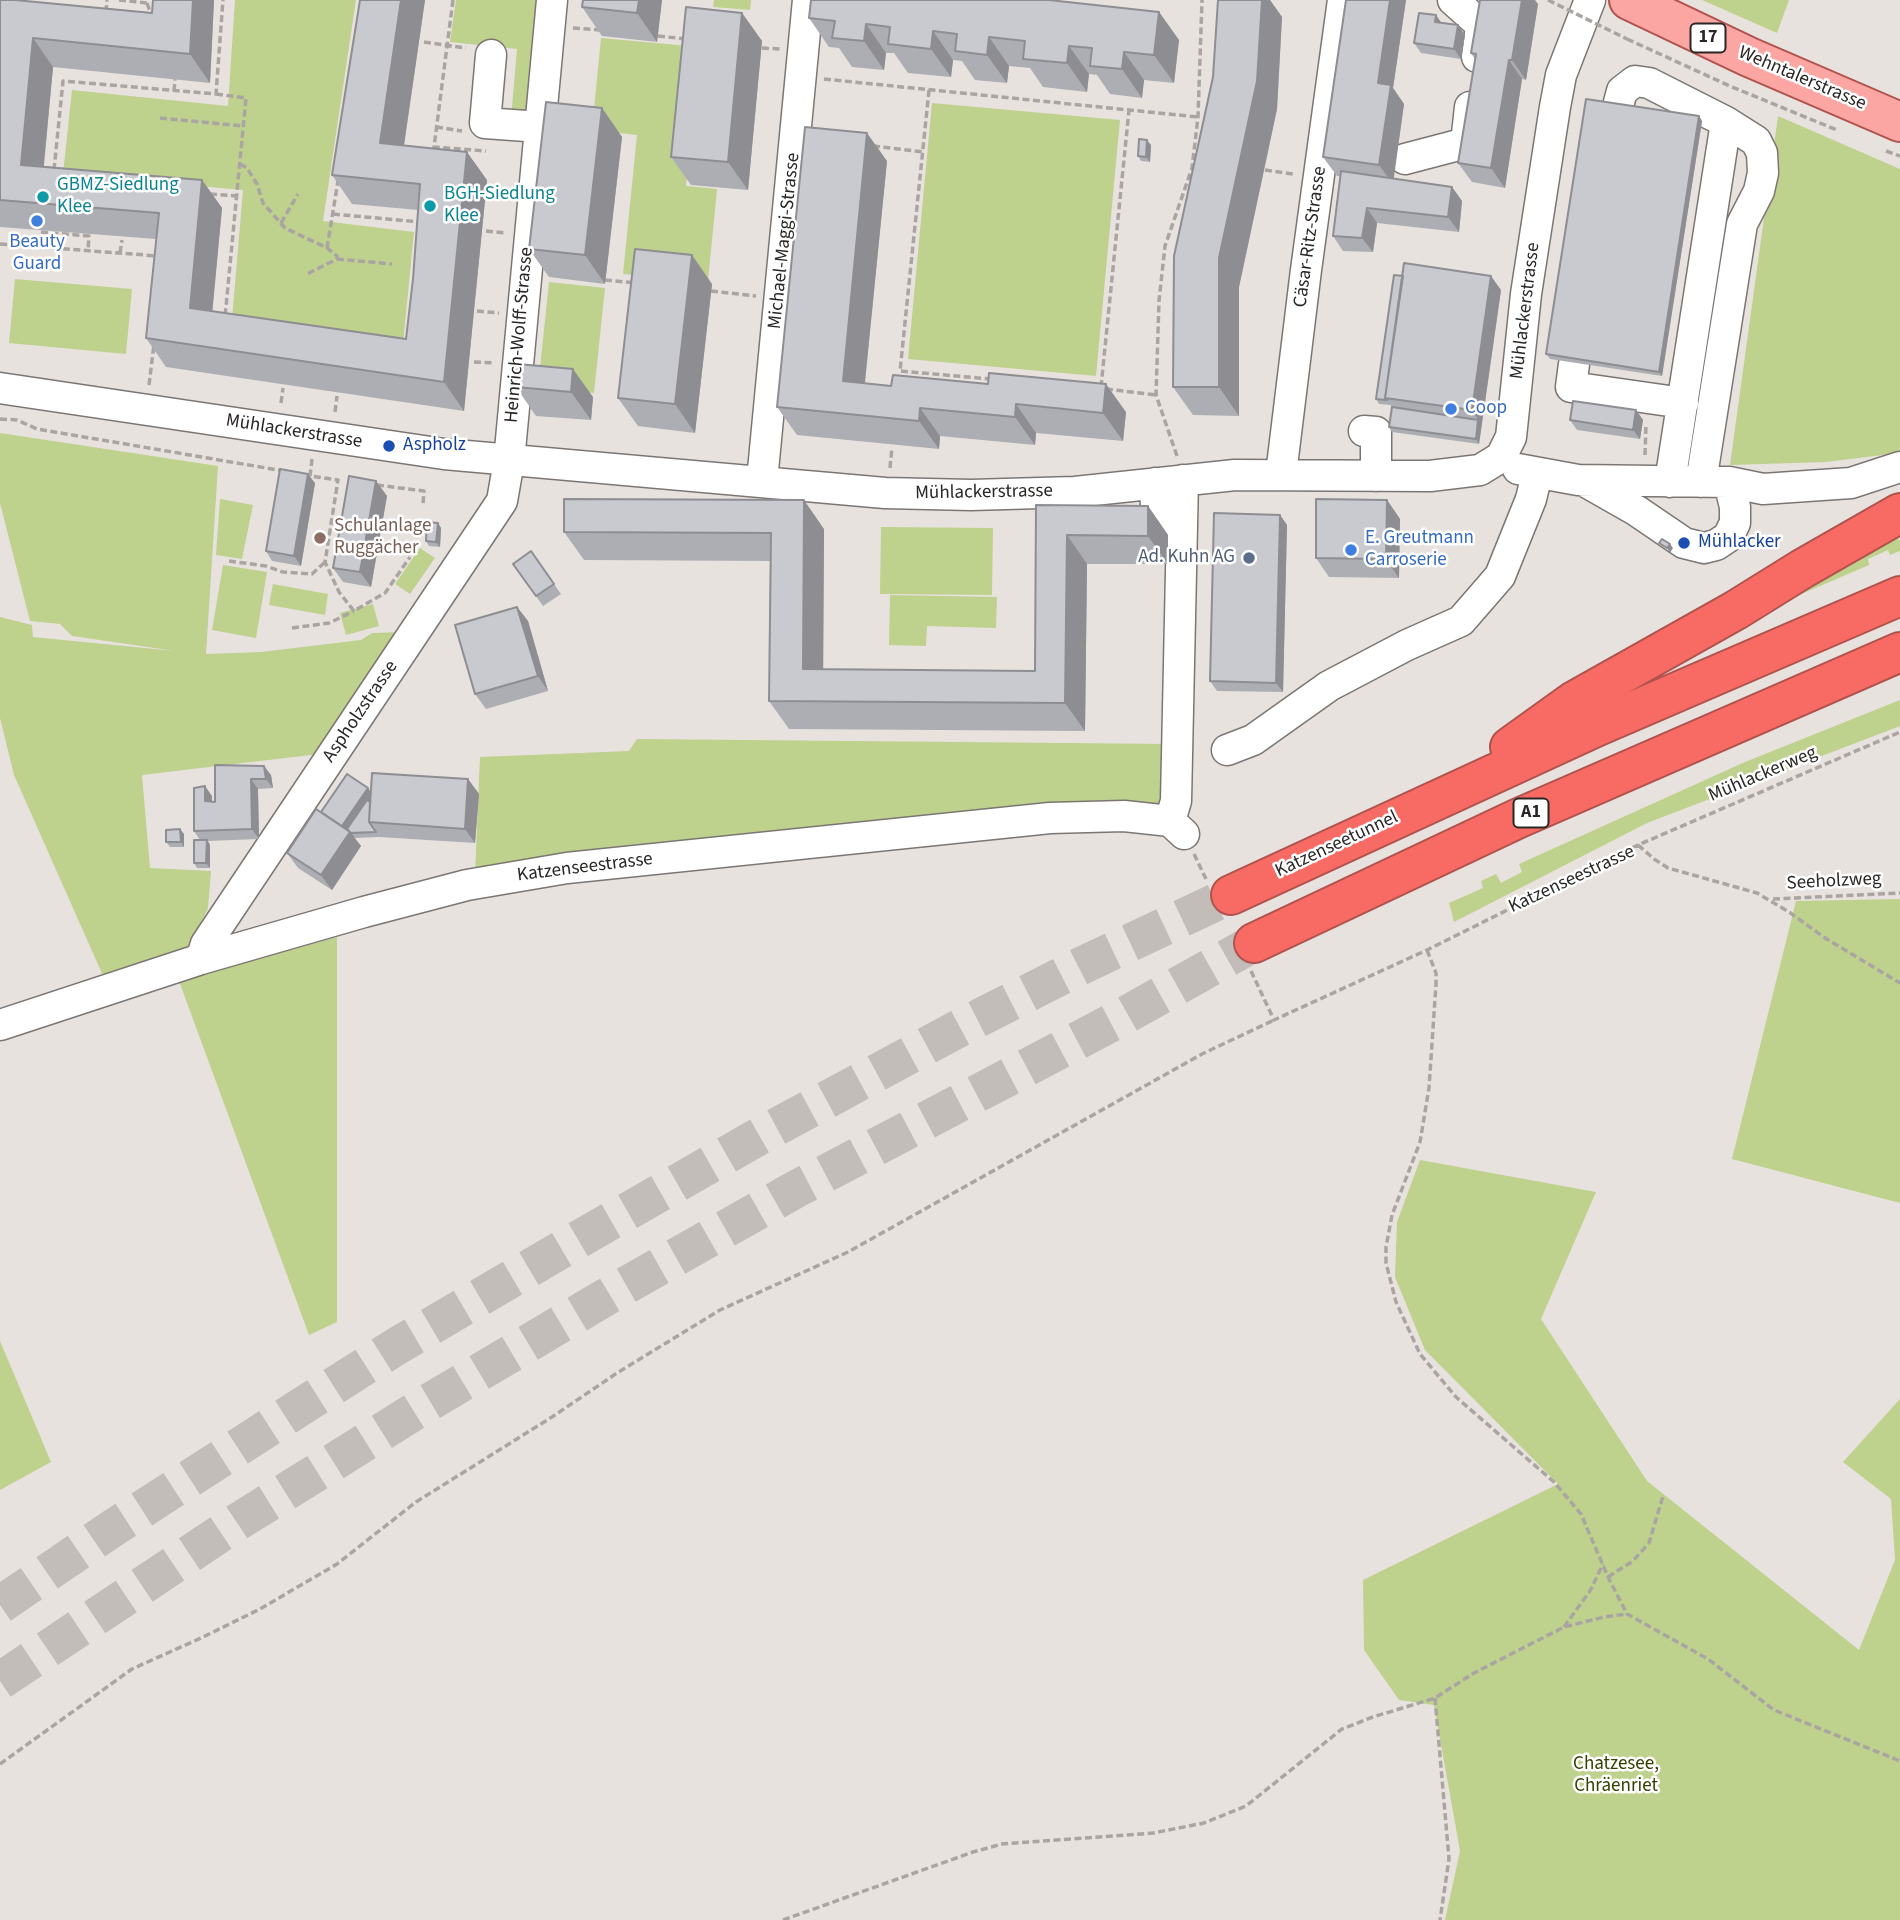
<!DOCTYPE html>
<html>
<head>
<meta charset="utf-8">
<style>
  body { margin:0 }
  canvas { display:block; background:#e8e2de }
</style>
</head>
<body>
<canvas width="1900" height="1920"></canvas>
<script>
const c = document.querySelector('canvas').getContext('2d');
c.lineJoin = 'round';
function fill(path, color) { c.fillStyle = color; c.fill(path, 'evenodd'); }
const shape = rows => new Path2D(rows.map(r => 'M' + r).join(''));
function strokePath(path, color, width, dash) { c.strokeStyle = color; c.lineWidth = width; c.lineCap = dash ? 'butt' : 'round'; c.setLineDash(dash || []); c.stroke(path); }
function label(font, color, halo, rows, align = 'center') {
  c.font = font + ' "Source Sans 3",sans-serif'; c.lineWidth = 5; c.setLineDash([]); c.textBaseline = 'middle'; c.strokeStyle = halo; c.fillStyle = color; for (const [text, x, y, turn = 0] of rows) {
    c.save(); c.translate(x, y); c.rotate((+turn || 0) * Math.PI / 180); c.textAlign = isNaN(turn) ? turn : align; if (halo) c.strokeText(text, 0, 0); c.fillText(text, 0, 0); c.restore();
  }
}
fill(shape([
  [235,0,356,0,323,221,414,232,403,344,232,319,243,190,63,174,72,90,228,106],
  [456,0,543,0,529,120,511,119,517,49,450,42],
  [714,0,751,0,750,10,713,7],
  [1702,0,1789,0,1777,33],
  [601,38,699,47,686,186,717,189,708,281,623,274,637,135,592,130],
  [932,103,1120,120,1096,376,908,359],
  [1778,116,1900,169,1900,450,1891,454,1826,462,1730,465],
  [15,279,132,289,126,354,9,343],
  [549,282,605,288,594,393,538,387],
  [0,433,218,466,206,654,261,652,361,640,372,633,403,632,319,754,142,775,150,868,211,871,208,908,189,951,104,978,14,775,0,718,0,617,32,625,33,637,175,651,72,636,60,624,30,621,0,503],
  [220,499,253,505,242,559,216,555],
  [881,527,993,528,992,595,880,594],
  [1891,536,1900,540,1900,551,1890,555,1888,550,1868,559,1869,565,1776,605],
  [420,548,435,558,410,594,395,584],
  [223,565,267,572,256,638,212,630],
  [273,584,328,594,325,615,269,605],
  [890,595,997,597,996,628,927,626,926,646,889,645],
  [373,604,379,626,346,635,340,613],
  [1900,700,1900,726,1647,823,1454,922,1449,903,1483,888,1481,881,1496,874,1501,883,1522,872,1519,864,1745,762],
  [637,739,1171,744,1159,813,1038,803,796,836,475,874,480,757,629,751],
  [1900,899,1900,1203,1732,1159,1796,901],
  [337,937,337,1322,309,1335,179,981],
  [1420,1160,1596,1192,1541,1319,1647,1481,1859,1650,1895,1560,1891,1499,1843,1462,1900,1399,1900,1920,1445,1920,1460,1851,1434,1705,1399,1700,1364,1650,1363,1580,1558,1484,1425,1350,1395,1277,1397,1222],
  [0,1341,51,1462,0,1490]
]), '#bed18d');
strokePath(shape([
  [0,1605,110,1530,299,1408,397,1346,581,1238,765,1133,971,1022,1085,964,1231,895],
  [0,1681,239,1521,428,1403,616,1291,798,1188,1115,1021,1254,943]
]), '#c2bdb9', 38, [38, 19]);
const minor = shape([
  [1453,0,1481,25,1477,57],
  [491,55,485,123,540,127],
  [1618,106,1622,91,1635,81,1649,83,1726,122,1670,482],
  [1405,159,1466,143,1470,107],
  [1574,364,1571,387,1683,403],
  [0,388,444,454,885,493,971,495,1075,492,1235,475,1430,476,1480,470,1501,457,1511,437,1526,294,1555,107,1561,75,1590,0],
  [1364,431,1376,432,1376,476],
  [1518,469,1578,480,1729,482,1763,489,1851,483,1900,467],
  [1281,474,1306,270,1343,0],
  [762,481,808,0],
  [1586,482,1637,511,1684,543,1704,548,1716,545,1728,537,1735,523,1735,507,1729,482],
  [1701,482,1742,224,1759,191,1763,173,1762,153,1756,141,1726,122],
  [1155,483,1157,531],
  [1227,750,1253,740,1329,686,1407,645,1461,621,1500,576,1531,499,1537,474],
  [1170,821,1176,801,1183,480],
  [201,959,206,944,502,501,509,461,552,0],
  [0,1025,201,959,364,912,467,885,567,868,1050,818,1124,816,1170,821,1184,834]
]);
const major = shape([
  [1629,0,1749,57,1900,122]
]);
const highway = shape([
  [1510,747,1574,701,1736,610,1802,569,1900,513],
  [1231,895,1598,726,1900,596],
  [1254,943,1519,818,1900,652]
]);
strokePath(minor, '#7c7673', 33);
strokePath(major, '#b0534e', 42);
strokePath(highway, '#b0534e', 42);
strokePath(shape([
  [119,0,147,3,147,0],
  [453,0,434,147,486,151],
  [147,3,151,14],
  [106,12,107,0],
  [573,28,601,30],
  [658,36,686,39],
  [1627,39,1732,87,1837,130],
  [424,42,466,48],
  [762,48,780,49],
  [824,79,1198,117],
  [929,90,900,371,990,379],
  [174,91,175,79],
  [216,94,246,98,225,317],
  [160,118,243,126],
  [436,127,462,131],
  [873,146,923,152],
  [1886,151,1900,156],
  [240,164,247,168,257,184,263,203,285,228,327,248,337,256,337,259,307,274],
  [54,170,63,81,216,94,223,0],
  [1265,170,1293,174],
  [210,194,236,196],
  [333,214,420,222],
  [281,223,298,194],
  [486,231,506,233],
  [41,232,89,236,88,251],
  [0,244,158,256],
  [327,248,338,181],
  [120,253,122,240],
  [337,259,392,264],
  [605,280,635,283],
  [711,291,756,296],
  [477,311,499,313],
  [474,362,495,363],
  [149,385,154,344],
  [1101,387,1129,110],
  [1106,389,1156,395],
  [281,403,283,388],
  [335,412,337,396],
  [0,419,17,420,37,429,284,471],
  [1645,455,1646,424],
  [1177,456,1156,395,1159,301,1165,246,1192,168,1198,117,1202,0],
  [312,459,310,476,338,480,325,562,339,592,354,611,385,593,410,557],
  [890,468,892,447],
  [377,485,424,491,423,504],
  [229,561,266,566,283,572,312,574,325,562],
  [292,628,329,623,354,611],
  [1638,845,1654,859,1668,868,1757,893,1789,912,1825,938,1900,983],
  [1194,854,1206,879],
  [1773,899,1900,893],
  [1427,950,1436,973,1436,984,1429,1088,1420,1142,1392,1215,1386,1247,1386,1263,1396,1302,1420,1354,1456,1397,1554,1482,1581,1514,1608,1577,1627,1614,1708,1659,1774,1710,1900,1761],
  [1251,971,1274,1020,1427,950,1638,845,1900,732],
  [1608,1577,1633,1561,1649,1543,1663,1496],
  [1564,1627,1590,1591,1603,1564],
  [1435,1698,1449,1859,1440,1920],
  [0,1764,132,1669,201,1638,260,1609,337,1564,416,1502,552,1417,617,1373,720,1310,848,1252,1202,1054,1274,1020],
  [783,1920,973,1852,1002,1844,1153,1833,1204,1823,1246,1806,1342,1729,1373,1717,1435,1698,1474,1673,1564,1627,1604,1617,1627,1614]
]), '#aaa5a2', 3.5, [7, 3.5]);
strokePath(minor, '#fff', 30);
strokePath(major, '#fba6a2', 38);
strokePath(highway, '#f86b64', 38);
strokePath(shape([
  [1548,0,1627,39]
]), '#aaa5a2', 3.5, [7, 3.5]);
fill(shape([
  [0,0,152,13,153,0,214,0,210,83,53,67,44,166,202,180,222,208,212,311,406,339,413,279,418,210,352,204,332,175,360,0,425,0,404,146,487,180,464,411,166,367,146,338,156,239,0,227],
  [662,0,657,42,602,36,582,7],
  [1218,0,1270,0,1282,17,1277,109,1239,287,1239,416,1193,415,1173,387,1213,77],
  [1346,0,1406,0,1393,88,1404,104,1393,179,1452,187,1462,201,1459,232,1377,223,1373,252,1343,251,1333,236,1340,176,1337,176,1323,157],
  [1538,4,1526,80,1522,79,1505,188,1472,182,1458,163,1475,59,1471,53],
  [1159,12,1179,40,1174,83,1144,80,1142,98,1110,94,1097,75,1089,74,1087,92,1043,87,1030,68,1009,66,1007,83,975,80,962,61,953,60,951,77,908,73,894,53,886,53,884,70,852,67,839,48,829,47,809,18],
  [742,13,762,41,748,190,691,185,671,157],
  [1436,15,1441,23,1465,35,1461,59,1421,53,1414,43],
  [602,108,622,137,605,284,549,277,529,249],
  [1699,116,1702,121,1662,376,1550,359,1546,354],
  [1151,145,1150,162,1141,161,1138,156],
  [887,161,865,383,1126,412,1123,441,1036,433,1035,445,940,436,939,449,797,435,777,407],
  [712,284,695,433,638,426,618,398],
  [1501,290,1479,444,1392,432,1389,427,1392,407,1390,405,1379,404,1376,399],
  [518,364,593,397,591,420,536,416,516,387],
  [1636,410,1643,420,1640,439,1577,430,1570,420],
  [376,481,387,496,371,587,343,582,333,568],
  [315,483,301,566,272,561,266,551],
  [1387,500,1400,519,1399,578,1329,577,1316,558],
  [1036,505,1148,506,1168,535,1168,564,1087,564,1085,731,789,729,769,701,770,561,584,560,564,532,824,529,823,670,1035,671],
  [1280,515,1287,525,1283,692,1217,691,1210,681],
  [438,523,441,528,440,547,429,546,426,541],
  [531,551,561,594,543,606,513,564],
  [517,607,528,621,548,691,486,709,475,694],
  [215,765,271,775,273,788,258,789,259,839,208,841,210,845,210,868,197,868,194,863,200,840,194,831,212,796,212,801,215,802],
  [468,779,479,794,475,843,379,837,354,838,361,846,332,890,298,868,287,853,321,812,368,788,371,793],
  [184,834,184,847,170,847,166,842]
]), '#adaeb3');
fill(shape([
  [193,0,214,0,210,83,190,54],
  [401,0,425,0,400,172,380,143],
  [639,0,662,0,657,42,637,13],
  [1262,0,1270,0,1282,17,1277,109,1239,287,1239,416,1219,387,1219,258],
  [1390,0,1406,0,1393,88,1404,104,1393,184,1379,165,1378,83],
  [1522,0,1535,0,1538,4,1526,80,1512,60],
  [1159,12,1179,40,1174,83,1154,55],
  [742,13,762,41,748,190,728,162],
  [1436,15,1443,25,1435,22],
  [866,24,886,53,884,70,864,41],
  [1458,25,1465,35,1461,59,1454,49],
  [933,31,953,60,951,77,931,49],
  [989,37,1009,66,1007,83,987,55],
  [33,38,53,67,41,193,21,165],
  [1069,46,1089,74,1087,92,1067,63],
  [1124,52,1144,80,1142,98,1122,69],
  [1509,60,1522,79,1505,188,1491,168],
  [602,108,622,137,605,284,585,255],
  [1699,116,1702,121,1662,376,1659,372],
  [867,133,887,161,862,410,843,381],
  [1147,140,1151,145,1150,162,1146,157],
  [467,152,487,180,464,411,444,382],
  [202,180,222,208,210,337,190,308],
  [1452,187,1462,201,1459,232,1448,217],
  [1367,208,1377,223,1373,252,1362,238],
  [692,255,712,284,695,433,675,404],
  [1491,276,1501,290,1479,444,1476,439,1478,420,1472,410],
  [573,369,593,397,591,420,571,392],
  [1106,384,1126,412,1123,441,1103,413],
  [1016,404,1036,433,1035,445,1015,417],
  [920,408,940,436,939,449,919,421],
  [1636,410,1643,420,1640,439,1633,430],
  [308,474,315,483,301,566,294,556],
  [376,481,387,496,371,587,360,572],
  [804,500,824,529,823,698,803,669],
  [1387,500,1400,519,1399,578,1386,559],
  [1148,506,1168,535,1168,564,1148,536],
  [1280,515,1287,525,1283,692,1276,683],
  [438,523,441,528,440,547,436,542],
  [1067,535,1087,564,1085,731,1065,703],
  [1670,544,1673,548,1670,553,1667,548],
  [517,607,528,621,548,691,538,676],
  [264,766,271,775,273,788,266,779],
  [251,779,258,789,259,839,252,829],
  [468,779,479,794,475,843,465,829],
  [205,786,212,796,212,811,205,801],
  [368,788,375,798,351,833,361,846,332,890,321,875,341,828],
  [180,829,184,834,184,847,181,842],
  [207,840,210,845,210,868,206,863]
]), '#8d8d92');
const building = shape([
  [0,0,15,0,152,13,153,0,193,0,190,54,33,38,21,165,202,180,190,308,406,339,413,279,420,184,332,175,360,0,401,0,380,143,467,152,444,382,146,338,159,213,0,200,0,0],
  [583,0,639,0,637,13,582,7,583,0],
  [811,0,1049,0,1159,12,1154,55,1124,52,1122,69,1090,66,1092,48,1069,46,1067,63,1023,59,1025,41,989,37,987,55,955,51,957,34,933,31,931,49,888,44,890,27,866,24,864,41,832,38,835,21,809,18,811,0],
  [1218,0,1262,0,1257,81,1219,258,1219,387,1173,387,1174,256,1213,77,1218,0],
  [1346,0,1390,0,1378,83,1391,85,1379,165,1323,157,1346,0],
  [1480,0,1522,0,1512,60,1509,60,1491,168,1458,163,1476,54,1471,53,1480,0],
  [686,7,742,13,728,162,671,157,686,7],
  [1419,13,1436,15,1435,22,1458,25,1454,49,1414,43,1419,13],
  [1586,99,1699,116,1659,372,1546,354,1586,99],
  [546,102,602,108,585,255,529,249,546,102],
  [805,127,867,133,843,381,891,386,893,375,988,384,989,373,1106,384,1103,413,1016,404,1015,417,920,408,919,421,777,407,805,127],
  [1139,139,1147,140,1146,157,1138,156,1139,139],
  [1341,171,1452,187,1448,217,1367,208,1362,238,1333,236,1341,171],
  [635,249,692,255,675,404,618,398,635,249],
  [1404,263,1491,276,1472,410,1385,398,1404,263],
  [1394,275,1403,276,1385,398,1387,400,1376,399,1394,275],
  [518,364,573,369,571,392,516,387,518,364],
  [1573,401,1636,410,1633,430,1570,420,1573,401],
  [1392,407,1478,420,1476,439,1389,427,1392,407],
  [280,469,308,474,294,556,266,551,280,469],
  [349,476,376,481,360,572,333,568,349,476],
  [564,499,804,500,803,669,1035,671,1036,505,1148,506,1148,536,1067,535,1065,703,769,701,771,533,564,532,564,499],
  [1316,499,1387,500,1386,559,1316,558,1316,499],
  [1214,513,1280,515,1276,683,1210,681,1214,513],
  [427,522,438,523,436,542,426,541,427,522],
  [1662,539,1670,544,1667,548,1659,543,1662,539],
  [531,551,554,584,536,596,513,564,531,551],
  [517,607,538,676,475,694,455,625,517,607],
  [215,765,264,766,266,779,251,779,252,829,194,831,194,788,205,786,205,801,215,802,215,765],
  [372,773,468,779,465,829,369,822,372,773],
  [347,774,368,788,342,826,321,812,347,774],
  [367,800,370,802,369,822,376,832,350,833,350,832,347,829,367,800],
  [316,809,350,832,321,875,287,853,316,809],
  [180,829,181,842,166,842,166,830,180,829],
  [194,840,207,840,206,863,194,863,194,840]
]);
fill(building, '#c9cad0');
strokePath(building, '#8d8d92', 2);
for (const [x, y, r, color] of [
  [43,197,7,"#0f9aa8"],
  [430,206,7,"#0f9aa8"],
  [37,221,7,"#3f7fe0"],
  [1451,409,7,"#3f7fe0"],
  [389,446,7,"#1a4fb4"],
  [320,538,7,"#8d6e63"],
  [1684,543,7,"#1a4fb4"],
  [1351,550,7,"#3f7fe0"],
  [1249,558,7,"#5c6f8a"]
]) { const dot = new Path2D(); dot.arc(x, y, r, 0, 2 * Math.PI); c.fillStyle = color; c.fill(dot); strokePath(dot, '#fff', 2.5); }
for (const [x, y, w] of [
  [1708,38,35],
  [1531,813,35]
]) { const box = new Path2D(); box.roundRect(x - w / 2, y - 14.5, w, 29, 5); c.fillStyle = '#fff'; c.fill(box); strokePath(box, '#292725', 2); }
label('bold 18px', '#292725', null, [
  ["17",1708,38],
  ["A1",1531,813]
]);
label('19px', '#292725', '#fff', [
  ["Wehntalerstrasse",1802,79,23],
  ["Cäsar-Ritz-Strasse",1311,237,-82],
  ["Michael-Maggi-Strasse",785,241,-84],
  ["Mühlackerstrasse",1526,311,-83],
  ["Heinrich-Wolff-Strasse",520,335,-85],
  ["Mühlackerstrasse",294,432,9],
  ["Mühlackerstrasse",984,493,-1],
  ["Aspholzstrasse",361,712,-56],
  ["Mühlackerweg",1763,775,-23],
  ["Katzenseetunnel",1337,845,-25],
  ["Katzenseestrasse",585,868,-7],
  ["Katzenseestrasse",1572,880,-25],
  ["Seeholzweg",1834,882,-3]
]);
label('19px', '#0d838f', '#fff', [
  ["GBMZ-Siedlung",57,186],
  ["Klee",57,208],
  ["BGH-Siedlung",444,195],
  ["Klee",444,217]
], 'left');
label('19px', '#366cbe', '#fff', [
  ["Beauty",37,243,"center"],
  ["Guard",37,265,"center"],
  ["Coop",1465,409],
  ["E. Greutmann",1365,539],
  ["Carroserie",1365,561]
], 'left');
label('19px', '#164399', '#fff', [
  ["Aspholz",403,446],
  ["Mühlacker",1698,543]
], 'left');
label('19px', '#785e54', '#fff', [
  ["Schulanlage",334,527],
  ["Ruggächer",334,549]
], 'left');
label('19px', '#4e5e75', '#fff', [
  ["Ad. Kuhn AG",1235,558]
], 'right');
label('19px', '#334000', '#fff', [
  ["Chatzesee,",1616,1765],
  ["Chräenriet",1616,1787]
]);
</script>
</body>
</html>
